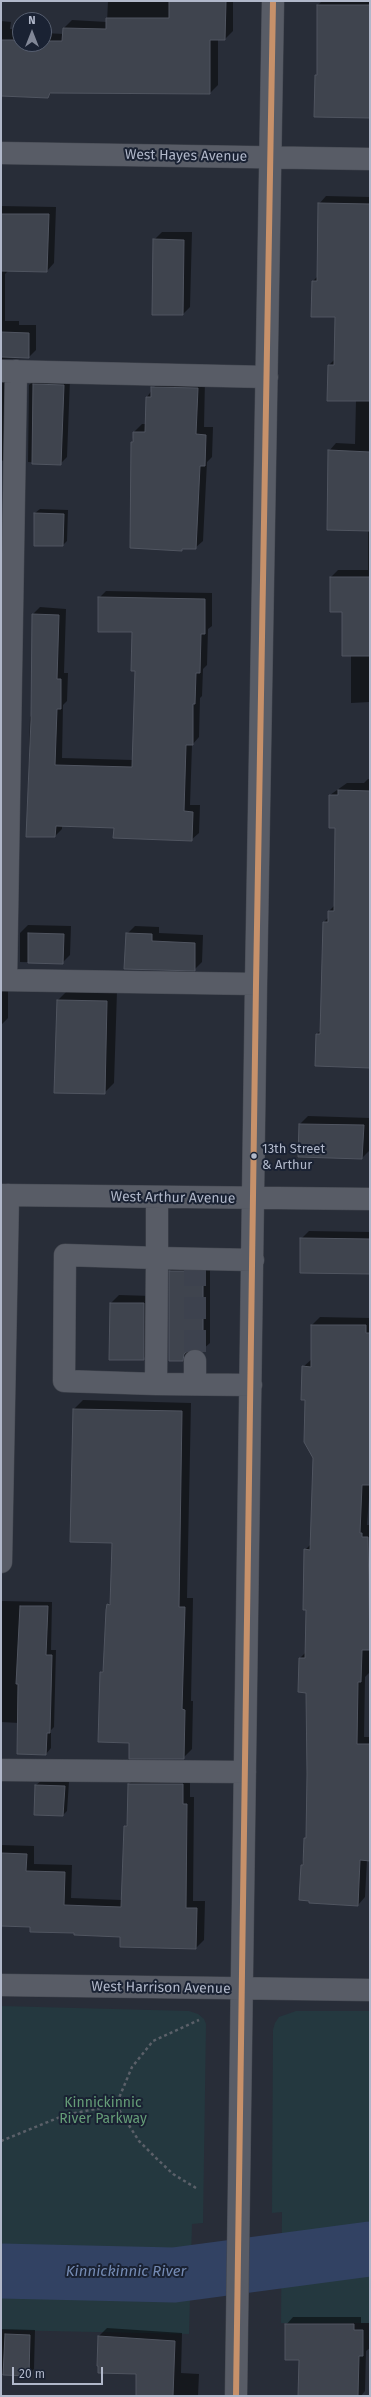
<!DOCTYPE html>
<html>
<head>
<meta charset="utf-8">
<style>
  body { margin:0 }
  #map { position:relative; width:371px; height:2397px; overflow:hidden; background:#282d38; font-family:"Fira Sans",sans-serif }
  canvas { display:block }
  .frame { position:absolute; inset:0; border:2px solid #b1b8ca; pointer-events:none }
  .north { position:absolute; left:12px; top:12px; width:40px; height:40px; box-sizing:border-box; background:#1a2233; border:1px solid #565e6f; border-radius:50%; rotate:0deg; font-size:11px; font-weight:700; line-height:16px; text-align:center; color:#b1b8ca }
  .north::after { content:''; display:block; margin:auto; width:14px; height:18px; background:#818797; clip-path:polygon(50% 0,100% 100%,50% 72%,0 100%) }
  .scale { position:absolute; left:12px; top:2367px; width:91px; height:18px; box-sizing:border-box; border:2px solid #b1b8ca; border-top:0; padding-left:5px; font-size:12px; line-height:14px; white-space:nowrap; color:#b1b8ca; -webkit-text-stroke:3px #1a2233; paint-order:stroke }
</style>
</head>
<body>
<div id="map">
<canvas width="371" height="2397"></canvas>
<div class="frame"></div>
<div class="north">N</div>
<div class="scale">20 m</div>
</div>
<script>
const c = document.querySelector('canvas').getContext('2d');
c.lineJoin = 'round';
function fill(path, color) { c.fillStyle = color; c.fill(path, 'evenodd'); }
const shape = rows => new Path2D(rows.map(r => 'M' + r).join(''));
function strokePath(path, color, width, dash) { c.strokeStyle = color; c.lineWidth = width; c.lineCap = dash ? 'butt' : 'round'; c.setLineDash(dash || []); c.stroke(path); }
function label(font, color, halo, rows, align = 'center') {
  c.font = font + ' "Fira Sans",sans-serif'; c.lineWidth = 4; c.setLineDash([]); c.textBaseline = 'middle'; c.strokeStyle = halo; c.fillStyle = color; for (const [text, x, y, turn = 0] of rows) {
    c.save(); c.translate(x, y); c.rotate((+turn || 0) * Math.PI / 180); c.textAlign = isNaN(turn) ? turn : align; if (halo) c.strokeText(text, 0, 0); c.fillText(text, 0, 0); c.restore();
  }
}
fill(shape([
  [1,2006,189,2011,198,2014,204,2019,206,2024,203,2223,192,2224,189,2334,1,2330],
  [296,2011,370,2011,370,2323,281,2323,282,2212,272,2213,273,2030,275,2023,279,2017]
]), '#24383f');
fill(shape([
  [108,1,233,1,233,31,225,39,218,39,218,85,210,93,52,92,48,97,1,95,1,21,11,22,10,29,18,29,20,44,44,44,44,33,64,34,64,28,72,20,107,22],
  [322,1,370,1,370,116,316,75,318,73,318,5],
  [326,196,370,197,370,702,351,703,351,655,343,611,331,577,338,570,368,570,368,530,329,451,336,443,355,444,356,400,329,365,335,359,336,317,313,281,318,276,319,204],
  [1,206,56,207,54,263,47,271,9,270,5,274,5,321,19,321,19,325,36,325,36,350,28,358,1,359],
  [162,232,192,232,190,307,183,314,154,240],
  [1,371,10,376,9,454,2,461],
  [36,378,70,379,67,457,60,464,28,462,29,385],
  [160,379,205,380,204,427,213,427,212,457,207,462,203,541,195,548,184,548,181,550,132,443,134,432,142,424,146,424,147,397],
  [40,509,68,510,67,541,63,545,35,513],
  [106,591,212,593,212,626,208,629,207,665,203,669,202,696,200,698,199,737,192,745,190,805,200,805,199,833,191,840,115,827,62,825,62,829,55,836,27,836,30,717,32,715,33,614,40,607,66,609,64,673,68,673,67,701,63,705,62,758,133,760,136,670,133,631,99,598],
  [368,779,370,779,370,1067,317,1034,321,1030,324,922,329,917,329,911,335,905,336,827,330,795,347,783,364,783],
  [28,925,71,926,70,955,62,963,20,962,20,933],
  [135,926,159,927,159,933,203,935,202,962,194,970,127,934],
  [1,982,8,985,8,1018,1,1025],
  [68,990,117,991,114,1083,104,1093,58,1000],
  [308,1116,370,1118,370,1150,362,1158,299,1156,300,1124],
  [309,1231,370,1232,370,1273,301,1239],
  [178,1263,210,1264,210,1343,202,1350,195,1348,191,1349,182,1360,170,1271],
  [119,1295,152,1296,151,1351,143,1359,111,1303],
  [320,1317,370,1318,370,1484,367,1525,370,1525,370,1649,369,1673,365,1677,364,1737,370,1737,370,1860,367,1860,365,1897,358,1905,302,1865,307,1837,307,1692,299,1691,300,1658,306,1652,307,1608,305,1550,312,1543,314,1458,303,1367,312,1359,312,1325],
  [83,1400,191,1403,187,1598,193,1598,191,1701,193,1701,192,1749,183,1758,130,1742,101,1672,104,1669,108,1605,111,1602,113,1542,74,1409],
  [1,1601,52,1602,51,1650,56,1650,54,1727,51,1730,51,1748,46,1754,19,1723,1,1722],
  [137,1776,190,1777,190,1797,194,1797,193,1901,205,1901,204,1940,196,1948,121,1936,31,1926,1,1925,1,1845,34,1846,34,1864,72,1865,71,1898,122,1900,125,1826,128,1823,129,1784],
  [41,1781,69,1782,67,1811,63,1815,36,1785],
  [293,2317,361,2317,361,2323,370,2323,370,2348,366,2351,365,2391,361,2396,299,2396,300,2359,286,2325],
  [107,2328,182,2333,181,2373,199,2374,198,2396,137,2396,137,2373,98,2365,99,2336],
  [1,2329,35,2330,34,2369,29,2374,1,2374]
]), '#0007');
strokePath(shape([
  [1,2271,174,2275,370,2249]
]), '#324263', 55);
const building = shape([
  [169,1,226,1,225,40,210,40,210,94,50,93,48,98,1,96,1,40,20,40,20,44,44,44,44,41,62,41,63,28,106,29,106,18,169,18,169,1],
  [317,5,370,5,370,118,314,117,315,75,317,75,317,5],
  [318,203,370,204,370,401,327,401,328,365,334,365,335,317,311,317,312,281,317,281,318,203],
  [1,214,49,214,47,272,1,271,1,214],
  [153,239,184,240,183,315,152,315,153,239],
  [1,332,29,333,29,358,1,357,1,332],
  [33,384,64,385,61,465,32,464,33,384],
  [151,387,198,388,196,434,206,435,205,466,200,466,196,549,182,549,182,551,130,548,131,442,133,442,133,432,145,432,146,397,151,397,151,387],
  [328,450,370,452,370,531,327,530,328,450],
  [34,513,64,514,63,546,34,546,34,513],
  [330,577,370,577,370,656,342,656,342,612,330,612,330,577],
  [98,597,205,599,205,634,201,634,200,673,196,673,195,704,193,704,193,745,186,745,184,811,193,812,192,841,113,838,114,828,56,826,55,837,26,837,31,720,32,614,59,615,57,679,61,679,61,709,57,709,55,765,132,767,135,671,131,671,132,632,98,632,98,597],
  [338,790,370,791,370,1068,315,1066,316,1034,320,1034,323,922,328,922,328,911,334,911,335,828,329,828,329,795,338,795,338,790],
  [28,933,64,934,63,964,28,963,28,933],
  [126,933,152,934,152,941,195,943,195,971,124,969,126,933],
  [57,1000,107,1001,105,1094,54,1093,57,1000],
  [299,1124,364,1125,362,1159,298,1157,299,1124],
  [300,1238,370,1239,370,1274,300,1273,300,1238],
  [169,1271,203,1271,203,1352,195,1349,189,1350,184,1354,183,1361,169,1361,169,1271],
  [110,1303,144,1303,144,1360,109,1360,110,1303],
  [311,1325,366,1325,366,1333,370,1333,370,1485,362,1485,360,1533,362,1533,362,1537,368,1537,370,1650,362,1650,361,1682,358,1682,357,1744,370,1744,370,1861,360,1860,358,1906,309,1903,309,1901,299,1900,301,1865,303,1865,304,1838,306,1838,307,1774,306,1693,298,1692,299,1658,305,1658,306,1610,303,1610,304,1549,310,1550,313,1458,304,1442,305,1400,301,1400,302,1366,311,1367,311,1325],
  [73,1409,182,1411,179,1607,185,1607,182,1709,185,1710,184,1759,129,1759,129,1743,98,1742,100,1672,103,1672,106,1610,107,1604,110,1605,112,1543,70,1542,73,1409],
  [20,1606,48,1606,46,1655,52,1655,50,1733,47,1733,46,1755,17,1754,18,1684,16,1684,20,1606],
  [128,1784,183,1784,183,1804,187,1804,186,1908,197,1908,196,1949,120,1947,120,1937,74,1935,74,1933,30,1932,30,1927,1,1926,1,1853,27,1854,26,1871,65,1872,64,1905,121,1907,124,1826,127,1826,128,1784],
  [35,1785,65,1786,63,1816,34,1815,35,1785],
  [285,2324,354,2324,354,2330,363,2330,363,2356,359,2356,358,2396,298,2396,299,2360,285,2360,285,2324],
  [5,2334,30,2335,29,2376,3,2375,5,2334],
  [98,2336,175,2341,173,2396,136,2396,136,2374,98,2373,98,2366,97,2366,98,2336]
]);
fill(building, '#3f444e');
strokePath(building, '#505560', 1);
strokePath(shape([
  [195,1264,195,1361]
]), '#3d424e', 22, [22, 11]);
const minor = shape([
  [1,153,370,159],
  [2,371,267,377],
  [1,980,256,984],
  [6,980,16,371],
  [1,1195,370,1199],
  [157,1198,157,1258,156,1384,64,1381,65,1255,157,1258,253,1260],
  [195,1361,195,1384],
  [156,1384,251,1385],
  [1,1562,8,1195],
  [1,1770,245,1772],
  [1,1985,370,1990],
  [236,2396,256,984,273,1]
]);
strokePath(minor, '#444851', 23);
strokePath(shape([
  [1,2141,65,2115,116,2105],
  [196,2188,173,2174,156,2158,139,2141,116,2105,132,2067,153,2041,199,2020]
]), '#5b6069', 2.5, [3, 3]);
strokePath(minor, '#585c66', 22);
strokePath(shape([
  [236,2396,256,984,273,1]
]), '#c7916a', 6);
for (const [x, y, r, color] of [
  [254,1156,3.5,"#b1b8ca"]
]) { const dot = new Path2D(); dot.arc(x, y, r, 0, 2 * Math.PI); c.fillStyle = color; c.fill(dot); strokePath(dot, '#1a2233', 1.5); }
label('13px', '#b1b8ca', '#1a2233', [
  ["13th Street",262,1149],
  ["& Arthur",262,1165]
], 'left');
label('14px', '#b1b8ca', '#1a2233', [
  ["West Hayes Avenue",186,156,1],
  ["West Arthur Avenue",173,1198,1],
  ["West Harrison Avenue",161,1988,1]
]);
label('14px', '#659d77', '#1a2233', [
  ["Kinnickinnic",103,2103],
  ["River Parkway",103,2119]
]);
label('italic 15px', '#758bb4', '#1a2233', [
  ["Kinnickinnic River",126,2272]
]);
</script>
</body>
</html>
